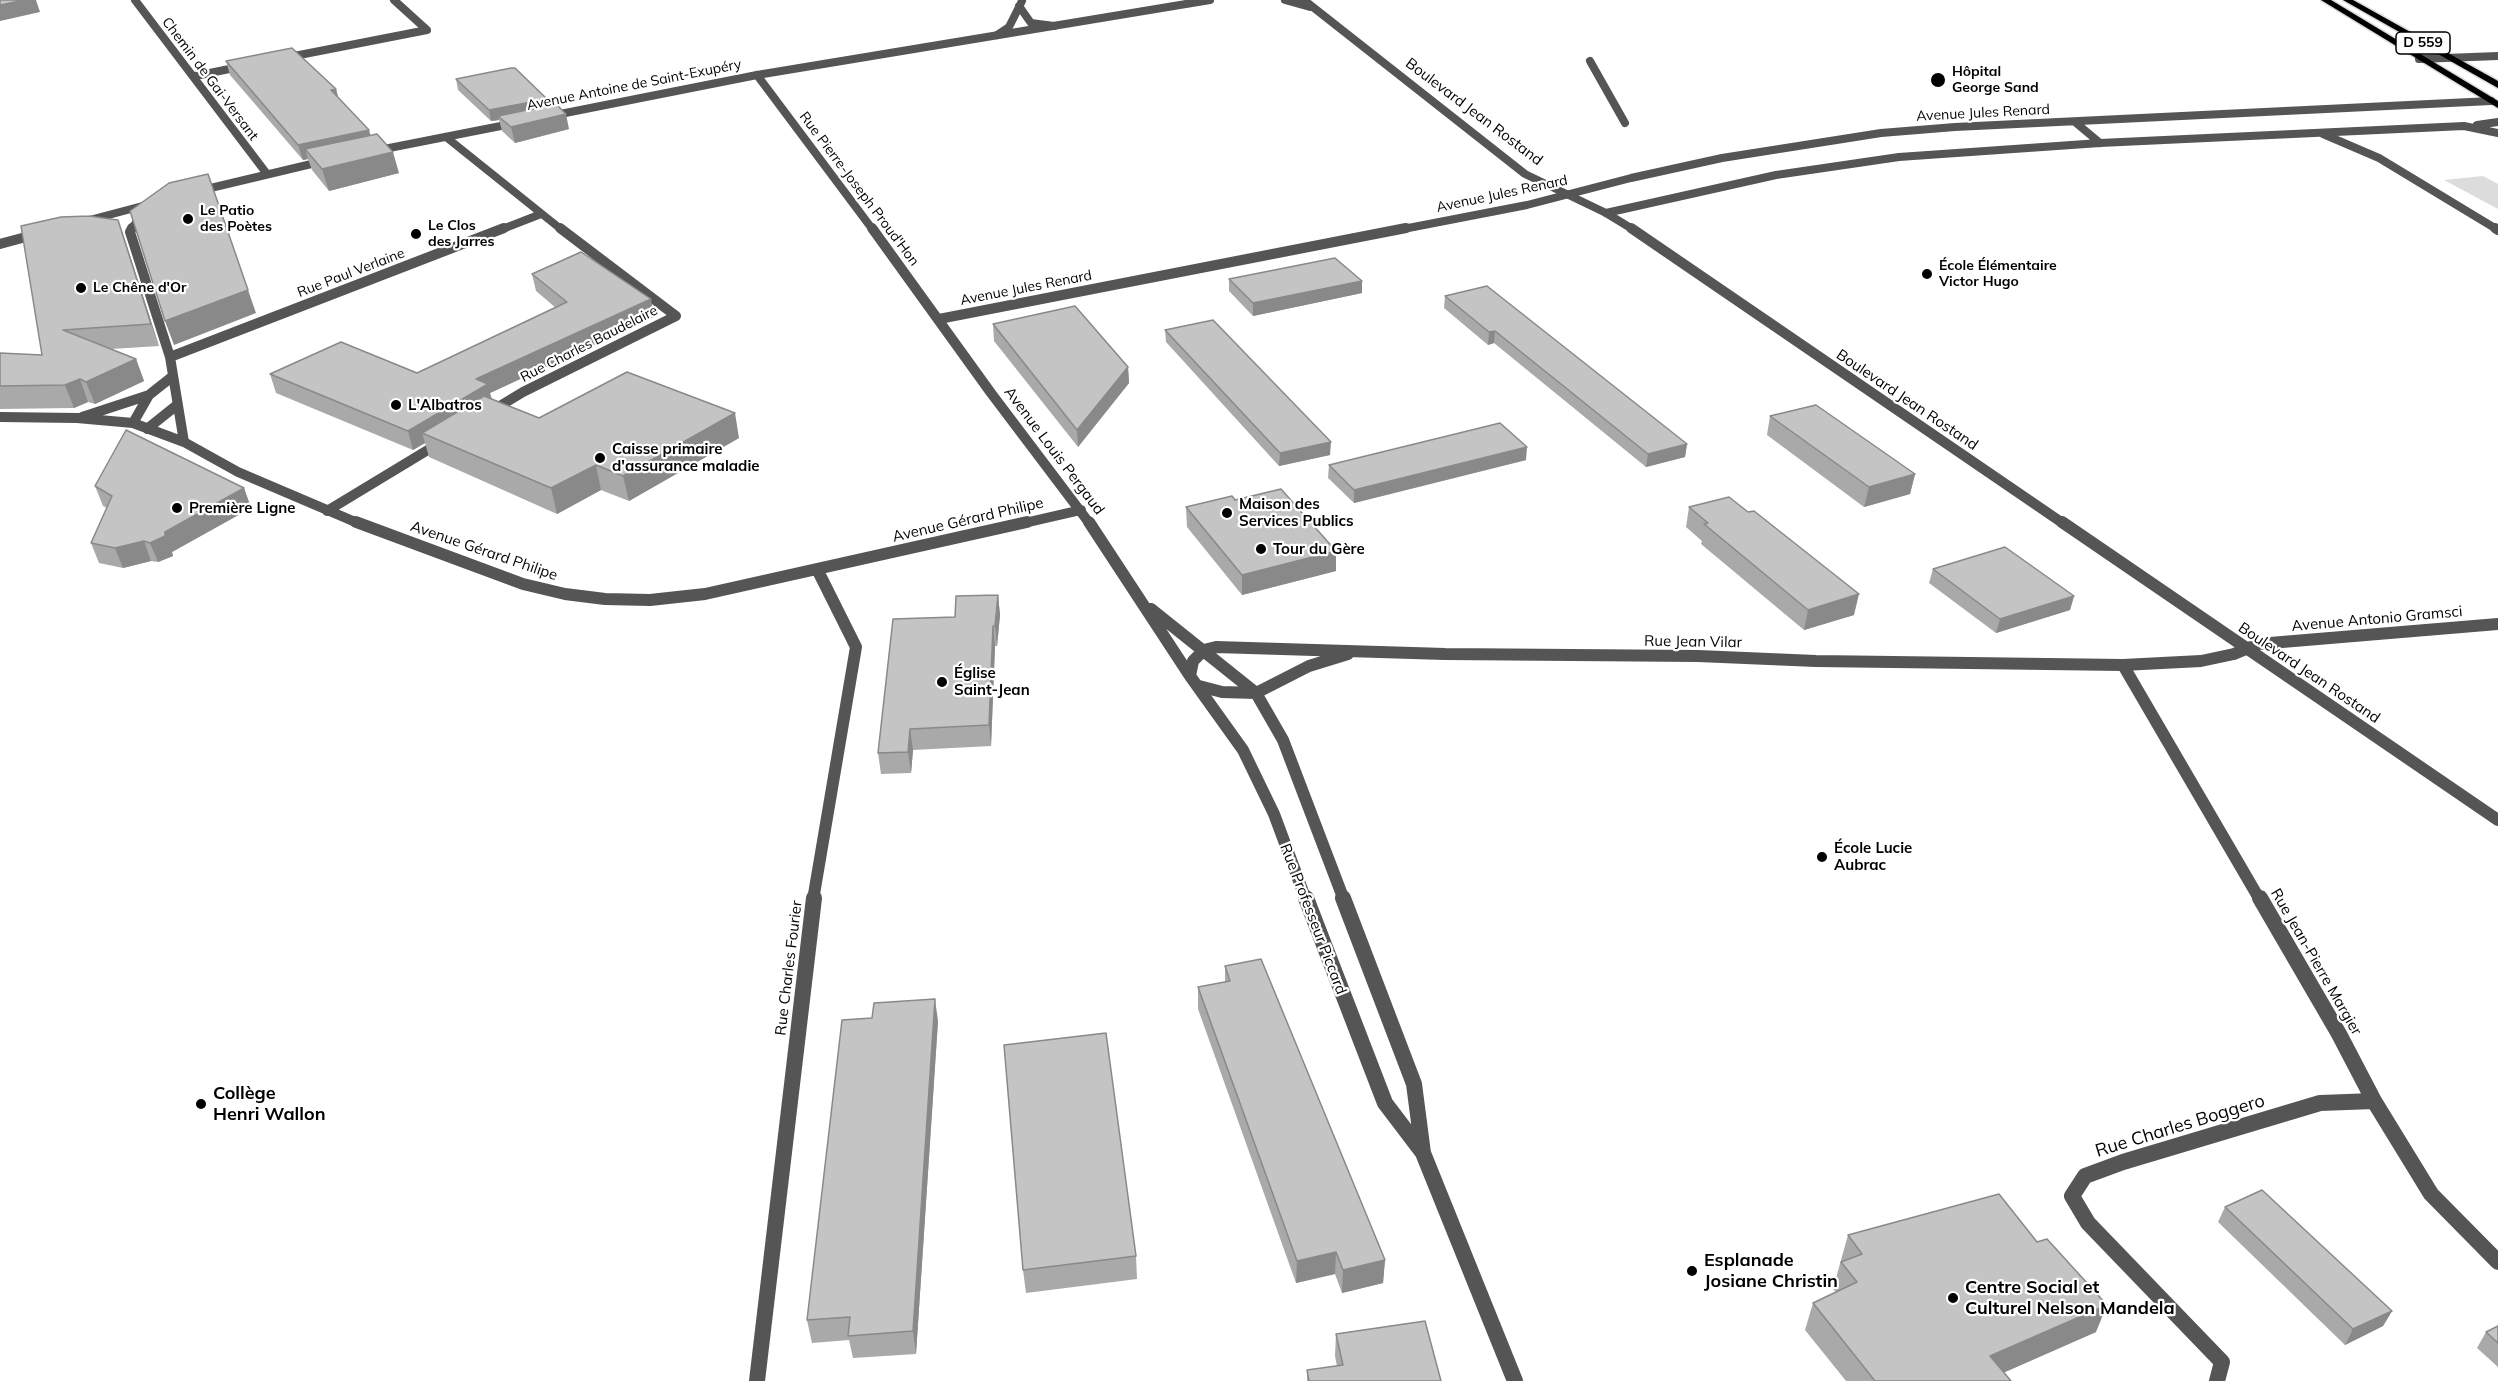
<!DOCTYPE html>
<html>
<head>
<meta charset="utf-8">
<style>
  body { margin:0 }
  canvas { display:block; background:#fff }
</style>
</head>
<body>
<canvas width="2498" height="1381"></canvas>
<script>
const c = document.querySelector('canvas').getContext('2d');
c.lineJoin = 'round';
function fill(path, color) { c.fillStyle = color; c.fill(path, 'evenodd'); }
const shape = rows => new Path2D(rows.map(r => 'M' + r).join(''));
function strokePath(path, color, width, dash) { c.strokeStyle = color; c.lineWidth = width; c.lineCap = dash ? 'butt' : 'round'; c.setLineDash(dash || []); c.stroke(path); }
function label(font, color, halo, rows, align = 'center') {
  c.font = font + ' Mulish,sans-serif'; c.lineWidth = 4.5; c.setLineDash([]); c.textBaseline = 'middle'; c.strokeStyle = halo; c.fillStyle = color; for (const [text, x, y, turn = 0] of rows) {
    c.save(); c.translate(x, y); c.rotate((+turn || 0) * Math.PI / 180); c.textAlign = isNaN(turn) ? turn : align; if (halo) c.strokeText(text, 0, 0); c.fillText(text, 0, 0); c.restore();
  }
}
fill(shape([
  [2483,176,2498,184,2498,209,2444,180]
]), '#dcdcdc');
const primary = shape([
  [2321,0,2331,0,2498,101,2498,108,2321,0],
  [2343,0,2353,0,2498,81,2498,88,2343,0]
]);
strokePath(primary, '#dbdbdb', 3);
strokePath(shape([
  [1590,61,1625,123]
]), '#555', 8);
strokePath(shape([
  [135,0,267,174],
  [1019,6,1031,23,1054,26],
  [997,35,1009,27,1022,1],
  [284,58,427,30,394,0],
  [2419,59,2498,56],
  [757,75,873,230],
  [195,76,244,66],
  [2075,122,2100,143],
  [2477,125,2498,122],
  [2323,134,2379,158,2498,230],
  [446,137,562,230],
  [1606,213,1776,175,1899,157,2100,143,2464,126,2498,133],
  [131,230,143,212],
  [500,230,541,214],
  [1398,230,1527,205,1631,178,1722,158,1881,133,1955,127,2491,101]
]), '#555', 8);
strokePath(shape([
  [132,228,130,232,170,357,184,442],
  [872,228,991,393,1090,524],
  [2495,228,2498,230],
  [939,319,1406,228],
  [170,357,504,228],
  [490,412,523,392,676,316,560,228],
  [0,417,77,418,133,423,184,442,238,472,360,524],
  [82,417,149,395],
  [133,423,149,395,173,376],
  [147,429,177,405],
  [327,511,441,442],
  [1020,524,1081,510]
]), '#555', 10);
strokePath(shape([
  [356,522,523,584,565,594,605,599,650,600,705,594,1027,522],
  [1089,522,1190,676,1243,750,1274,814,1306,900],
  [1151,609,1256,693,1283,740,1344,900],
  [2123,665,2260,900],
  [1190,676,1193,661,1204,650,1216,647,1445,654,1698,656,1816,661,2123,665,2201,661,2234,654,2258,644,2498,624],
  [1199,686,1222,692,1256,693,1309,666,1348,654],
  [813,900,856,647,817,569]
]), '#555', 12);
strokePath(shape([
  [1306,898,1385,1103,1423,1153],
  [1343,898,1414,1084,1423,1153,1515,1381],
  [2260,898,2339,1034,2374,1101,2431,1194,2498,1262],
  [757,1381,814,898],
  [2217,1381,2222,1362,2088,1223,2072,1196,2085,1176,2123,1162,2320,1103,2374,1101]
]), '#555', 16);
strokePath(shape([
  [1285,0,1310,7],
  [1304,0,1525,174,1606,213,1634,230],
  [550,116,757,75,1210,0],
  [374,151,516,123],
  [198,191,324,161],
  [82,222,150,204]
]), '#555', 8);
strokePath(shape([
  [1631,228,2064,524],
  [0,244,37,234]
]), '#555', 10);
strokePath(shape([
  [2062,522,2498,820]
]), '#555', 12);
fill(primary, '#000');
fill(shape([
  [226,61,336,89,338,98,369,130,370,136,399,173,329,191,312,170,308,159,303,160,230,75],
  [456,79,547,99,548,106,569,129,515,143,502,131,499,120,491,121,458,90],
  [118,220,159,346,111,349,136,359,144,381,95,404,88,402,74,408,0,409,0,353,42,355],
  [532,274,654,317,490,393,492,399,539,418,739,438,629,501,601,490,557,514,429,457,425,443,413,450,276,393,270,374,417,373,556,308,536,291],
  [1229,279,1362,281,1362,293,1253,316,1229,291],
  [1445,296,1687,444,1685,457,1646,467,1494,343,1488,345,1444,308],
  [993,324,1128,367,1129,383,1078,447,994,341],
  [1165,330,1330,455,1279,466,1166,342],
  [1770,416,1915,474,1910,494,1864,507,1767,435],
  [1526,460,1354,503,1328,478,1329,465],
  [95,486,244,488,251,508,172,552,173,556,158,562,151,561,123,568,99,563,91,543,107,508,103,506],
  [1235,500,1336,571,1242,595,1187,527,1186,507],
  [1689,507,1854,615,1804,630,1701,544,1702,541,1686,527],
  [1933,569,2074,596,2070,610,1996,633,1929,583],
  [998,595,1000,615,997,646,995,646,991,746,913,750,911,773,881,774,878,753,955,617],
  [1225,966,1385,1260,1383,1283,1342,1293,1335,1274,1296,1283,1198,1009,1198,987,1225,982],
  [938,1021,916,1354,853,1358,849,1340,812,1343,807,1320],
  [2225,1207,2392,1311,2383,1326,2345,1345,2218,1222],
  [1848,1235,2096,1332,2004,1372,2011,1381,1846,1381,1805,1330,1813,1303,1836,1292,1833,1289],
  [1136,1256,1137,1279,1026,1293,1023,1270],
  [2498,1326,2498,1367,2477,1348,2486,1332],
  [1336,1334,1441,1381,1307,1381,1307,1370,1337,1366,1335,1356]
]), '#a9a9a9');
fill(shape([
  [25,0,36,0,40,12,0,21,0,5],
  [336,89,340,104,331,90],
  [547,99,549,110,498,116,499,120,491,121,489,110],
  [566,114,569,129,515,143,511,127],
  [369,130,373,145,305,149,308,159,303,160,298,145],
  [393,152,399,173,329,191,322,169],
  [118,220,125,240,159,346,151,324],
  [1362,281,1362,293,1253,316,1253,303],
  [248,290,256,313,174,345,165,321],
  [651,299,654,317,490,393,492,402,422,433,425,443,413,450,408,431,476,379],
  [1495,331,1494,343,1488,345,1489,332],
  [136,359,144,381,95,404,86,382],
  [1128,367,1129,383,1078,447,1077,430],
  [80,379,88,402,74,408,65,385],
  [735,413,739,438,629,501,623,476],
  [1331,442,1330,455,1279,466,1280,453],
  [1687,444,1685,457,1646,467,1648,454],
  [1527,447,1526,460,1354,503,1354,490],
  [596,465,601,490,557,514,551,488],
  [1915,474,1910,494,1864,507,1869,487],
  [244,488,251,508,172,552,173,556,158,562,150,543,165,532],
  [144,541,151,561,123,568,115,548],
  [1336,551,1336,571,1242,595,1242,575],
  [1859,594,1854,615,1804,630,1808,610],
  [998,595,1000,615,997,646,995,626],
  [2074,596,2070,610,1996,633,2000,619],
  [993,626,995,646,991,746,989,725],
  [910,729,913,750,911,773,908,752],
  [935,999,938,1021,916,1354,913,1331],
  [1336,1252,1335,1274,1296,1283,1297,1261],
  [1385,1260,1383,1283,1342,1293,1343,1270],
  [2107,1305,2096,1332,1985,1381,1990,1356],
  [2392,1311,2383,1326,2345,1345,2353,1329]
]), '#898989');
const building = shape([
  [0,0,25,0,0,5,0,0],
  [292,48,336,89,331,90,369,130,298,145,226,61,292,48],
  [511,68,515,68,547,99,489,110,456,79,511,68],
  [556,104,566,114,511,127,498,116,556,104],
  [377,134,393,152,322,169,305,149,377,134],
  [208,174,248,290,165,321,130,211,169,183,208,174],
  [89,216,118,220,151,324,63,330,136,359,86,382,80,379,65,385,0,386,0,353,42,355,21,226,61,217,89,216],
  [581,252,651,299,476,379,488,384,408,431,270,374,341,342,417,373,567,302,532,274,581,252],
  [1335,258,1362,281,1253,303,1229,279,1335,258],
  [1487,286,1687,444,1648,454,1495,331,1489,332,1445,296,1487,286],
  [1075,306,1128,367,1077,430,993,324,1075,306],
  [1213,320,1331,442,1280,453,1165,330,1213,320],
  [627,372,735,413,623,476,596,465,551,488,422,433,484,396,539,418,627,372],
  [1816,405,1915,474,1869,487,1770,416,1816,405],
  [1500,423,1527,447,1354,490,1329,465,1500,423],
  [126,430,244,488,165,532,165,536,150,543,144,541,115,548,91,543,112,496,95,486,126,430],
  [1281,489,1336,551,1242,575,1186,507,1232,496,1235,500,1281,489],
  [1729,497,1748,512,1754,511,1859,594,1808,610,1704,524,1708,523,1689,507,1729,497],
  [2005,547,2074,596,2000,619,1933,569,2005,547],
  [998,595,995,626,993,626,989,725,910,729,908,752,878,753,893,619,955,617,956,596,998,595],
  [1261,959,1385,1260,1343,1270,1336,1252,1297,1261,1198,987,1230,981,1225,966,1261,959],
  [935,999,913,1331,848,1336,850,1317,807,1320,842,1020,872,1018,874,1003,935,999],
  [1106,1033,1136,1256,1023,1270,1004,1045,1106,1033],
  [2262,1190,2392,1311,2353,1329,2225,1207,2262,1190],
  [1999,1194,2037,1242,2047,1239,2107,1305,1990,1356,2011,1381,1875,1381,1813,1303,1857,1282,1841,1262,1862,1254,1848,1235,1999,1194],
  [1425,1321,1441,1381,1309,1381,1307,1370,1343,1365,1336,1334,1425,1321],
  [2498,1326,2498,1343,2486,1332,2498,1326]
]);
fill(building, '#c4c4c4');
strokePath(building, '#898989', 1.5);
for (const [x, y, r, color] of [
  [1938,80,8,"#000"],
  [188,219,6,"#000"],
  [416,234,6,"#000"],
  [1927,274,6,"#000"],
  [81,288,6,"#000"],
  [396,405,6,"#000"],
  [600,458,6,"#000"],
  [177,508,6,"#000"],
  [1227,513,6,"#000"],
  [1261,549,6,"#000"],
  [942,682,6,"#000"],
  [1822,857,6,"#000"],
  [201,1104,6,"#000"],
  [1692,1271,6,"#000"],
  [1953,1298,6,"#000"]
]) { const dot = new Path2D(); dot.arc(x, y, r, 0, 2 * Math.PI); c.fillStyle = color; c.fill(dot); strokePath(dot, '#fff', 2); }
for (const [x, y, w] of [
  [2423,43,54]
]) { const box = new Path2D(); box.roundRect(x - w / 2, y - 11, w, 22, 4.5); c.fillStyle = '#fff'; c.fill(box); strokePath(box, '#000', 1.5); }
label('bold 14px', '#000', null, [
  ["D 559",2423,43]
]);
label('bold 14px', '#000', '#fff', [
  ["Hôpital",1952,72],
  ["George Sand",1952,88],
  ["Le Patio",200,211],
  ["des Poètes",200,227],
  ["Le Clos",428,226],
  ["des Jarres",428,242],
  ["École Élémentaire",1939,266],
  ["Victor Hugo",1939,282],
  ["Le Chêne d'Or",93,288]
], 'left');
label('14px', '#000', '#fff', [
  ["Chemin de Gai-Versant",210,79,53],
  ["Avenue Antoine de Saint-Exupéry",634,85,-11],
  ["Avenue Jules Renard",1983,113,-3],
  ["Rue Pierre-Joseph Proud'Hon",859,189,53],
  ["Avenue Jules Renard",1502,194,-12],
  ["Rue Paul Verlaine",351,273,-21],
  ["Avenue Jules Renard",1026,288,-11],
  ["Rue Charles Baudelaire",589,344,-27]
]);
label('15px', '#000', '#fff', [
  ["Boulevard Jean Rostand",1474,112,37],
  ["Boulevard Jean Rostand",1907,400,34],
  ["Avenue Louis Pergaud",1054,451,53],
  ["Avenue Gérard Philipe",968,520,-13],
  ["Avenue Gérard Philipe",484,551,19],
  ["Avenue Antonio Gramsci",2377,619,-5],
  ["Rue Jean Vilar",1693,642,1],
  ["Boulevard Jean Rostand",2309,673,34],
  ["Rue Professeur Piccard",1313,919,69],
  ["Rue Jean-Pierre Margier",2316,962,60],
  ["Rue Charles Fourier",789,968,-83]
]);
label('bold 15px', '#000', '#fff', [
  ["L'Albatros",408,405],
  ["Caisse primaire",612,449],
  ["d'assurance maladie",612,466],
  ["Maison des",1239,504],
  ["Services Publics",1239,521],
  ["Première Ligne",189,508],
  ["Tour du Gère",1273,549],
  ["Église",954,673],
  ["Saint-Jean",954,690],
  ["École Lucie",1834,848],
  ["Aubrac",1834,865]
], 'left');
label('bold 18px', '#000', '#fff', [
  ["Collège",213,1094],
  ["Henri Wallon",213,1115],
  ["Esplanade",1704,1261],
  ["Josiane Christin",1704,1282],
  ["Centre Social et",1965,1288],
  ["Culturel Nelson Mandela",1965,1309]
], 'left');
label('18px', '#000', '#fff', [
  ["Rue Charles Boggero",2180,1126,-17]
]);
</script>
</body>
</html>
